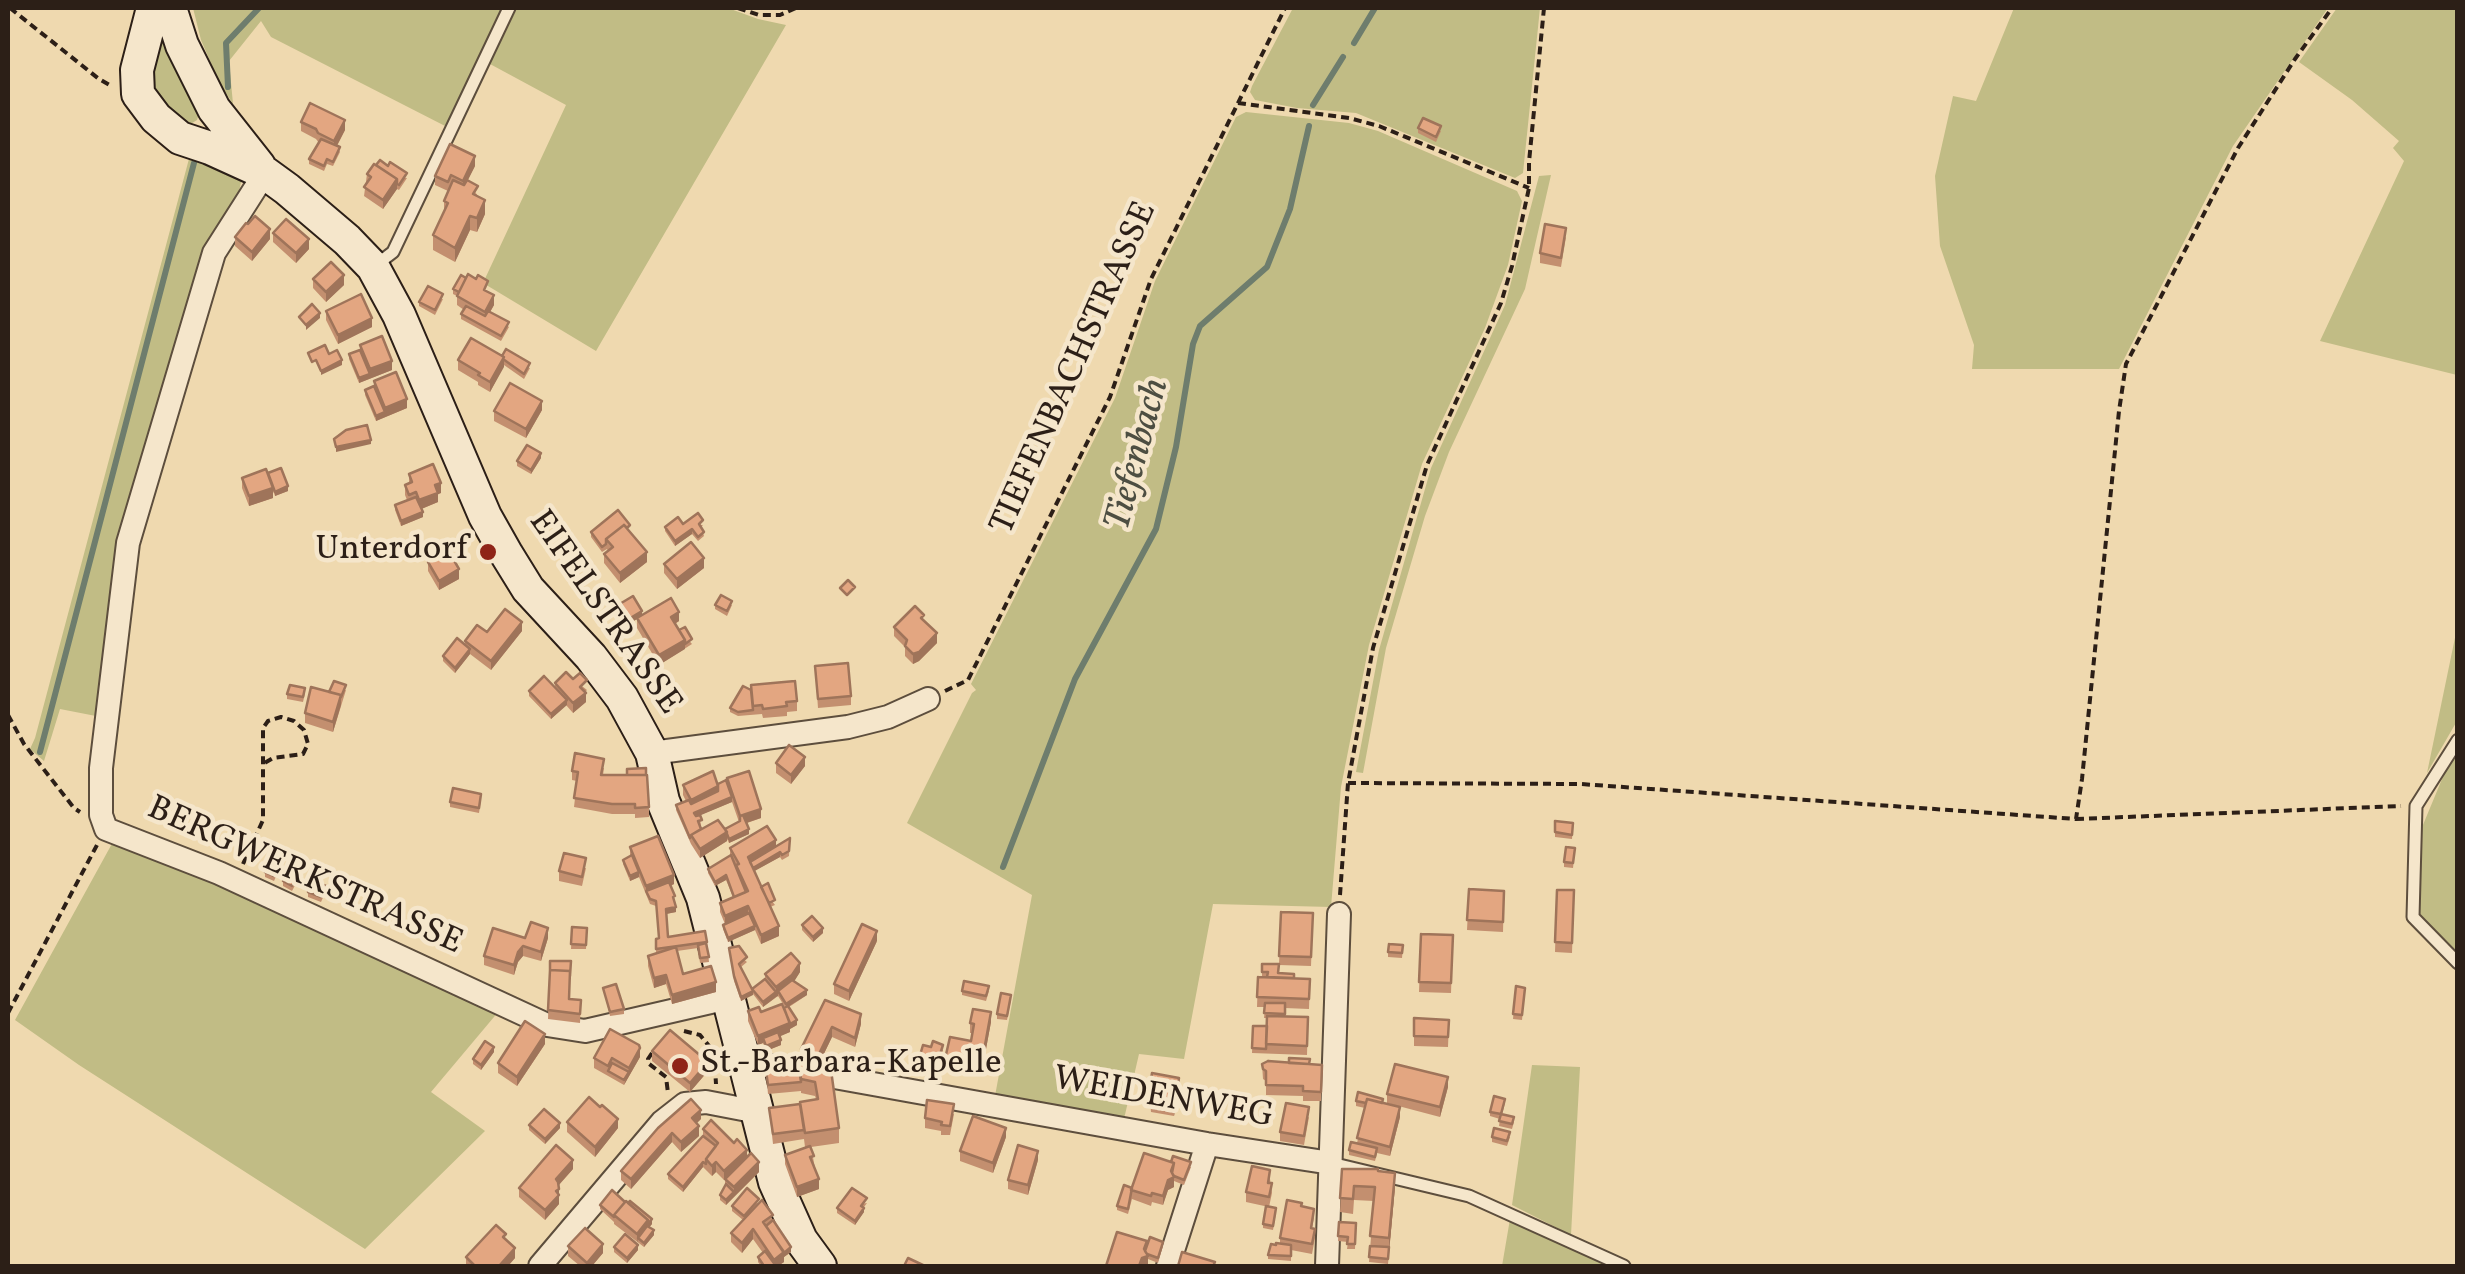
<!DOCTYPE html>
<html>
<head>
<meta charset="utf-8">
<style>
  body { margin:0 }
  #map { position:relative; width:2465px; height:1274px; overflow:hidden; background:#efd9af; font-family:Vollkorn,serif }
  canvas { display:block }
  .frame { position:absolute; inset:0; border:10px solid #2c1f17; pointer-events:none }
</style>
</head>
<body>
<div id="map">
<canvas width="2465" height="1274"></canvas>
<div class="frame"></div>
</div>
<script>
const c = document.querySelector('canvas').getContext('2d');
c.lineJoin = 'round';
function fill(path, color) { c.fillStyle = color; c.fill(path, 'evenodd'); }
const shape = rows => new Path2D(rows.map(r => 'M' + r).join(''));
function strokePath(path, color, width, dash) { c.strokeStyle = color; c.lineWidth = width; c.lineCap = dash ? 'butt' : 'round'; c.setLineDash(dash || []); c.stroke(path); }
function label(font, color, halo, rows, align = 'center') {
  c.font = font + ' Vollkorn,serif'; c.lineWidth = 9; c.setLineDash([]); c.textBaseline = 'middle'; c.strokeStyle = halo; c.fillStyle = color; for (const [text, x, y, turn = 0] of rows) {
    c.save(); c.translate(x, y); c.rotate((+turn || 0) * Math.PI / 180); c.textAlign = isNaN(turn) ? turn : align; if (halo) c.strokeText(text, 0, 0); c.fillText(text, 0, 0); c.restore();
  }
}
fill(shape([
  [193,8,503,8,449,128,271,37,261,21,229,61,233,104,219,82,201,40],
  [517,8,728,8,758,19,786,25,596,351,483,283,566,105,490,64],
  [1293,8,1540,8,1523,173,1515,178,1356,113,1297,108,1255,100,1250,92,1252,86],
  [2014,8,2328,8,2233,146,2119,369,1972,369,1974,345,1940,246,1935,176,1953,96,1976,101],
  [2337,8,2457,8,2457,375,2320,341,2404,161,2393,148,2399,141,2352,100,2299,62],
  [156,39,166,40,200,111,197,120,189,125,150,95],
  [1246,112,1349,123,1378,131,1517,191,1522,201,1508,265,1485,328,1422,464,1369,645,1341,787,1331,907,1213,904,1184,1059,1139,1054,1124,1119,995,1096,1032,895,907,823,972,693,976,690,971,684,1115,398,1155,281,1236,117],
  [190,155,243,172,239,192,211,251,124,542,101,717,60,709,44,761,30,749,35,738],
  [1551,175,1525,289,1449,452,1425,516,1386,648,1363,773,1356,772,1379,650,1431,468,1505,305,1539,176],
  [2457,628,2457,721,2427,773],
  [2457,751,2457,959,2415,913,2408,861,2447,767],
  [114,840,188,871,499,1011,431,1092,485,1131,365,1249,79,1065,15,1020],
  [1532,1065,1580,1067,1571,1235,1512,1205],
  [1510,1219,1610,1266,1502,1266]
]), '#c1bc85');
strokePath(shape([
  [1354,43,1375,8],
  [228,87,226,43,259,8],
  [1313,105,1343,57],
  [40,752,194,163],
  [1003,867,1075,679,1156,529,1176,447,1193,344,1200,326,1267,267,1290,209,1309,126]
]), '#6e7d6d', 6);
const lane = shape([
  [376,265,393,252,509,8],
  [2458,740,2416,806,2413,917,2458,963],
  [1331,1163,1469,1196,1624,1266]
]);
const street = shape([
  [265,173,214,253,128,543,101,768,101,815,106,829,219,873,547,1025,585,1031,728,998],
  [652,753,848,727,888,717,928,699],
  [747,1066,773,1066,1207,1144,1331,1163],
  [540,1266,662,1122,685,1104,706,1102,758,1112],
  [1168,1266,1207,1144],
  [1327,1266,1339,914]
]);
const secondary = shape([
  [153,8,137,70,138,94,156,118,180,138,210,148,265,173,287,189,347,240,373,267,399,315,485,516,507,555,528,589,591,657,622,698,652,753,663,801,703,898,775,1182,801,1240,820,1266],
  [170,8,182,45,214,109,259,166]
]);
strokePath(lane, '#5d4e3d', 15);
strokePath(street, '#5d4e3d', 26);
strokePath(secondary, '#2c1f17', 36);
strokePath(shape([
  [10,8,99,79,113,87],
  [738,8,759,15,780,15,796,8],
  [1238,103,1349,118,1379,126,1529,188],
  [945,691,968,680,1110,397,1151,279,1285,8],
  [8,715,24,744,74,808,80,812],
  [1348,783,1581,784,2076,819,2082,779,2119,411,2126,364,2238,148,2295,59,2332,8],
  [2076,819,2401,806],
  [243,864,263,820,263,728,268,721,281,717,294,721,304,730,308,744,303,754,273,758,263,764],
  [1340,895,1348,783,1373,648,1427,465,1501,303,1512,266,1529,188,1529,162,1544,8],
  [8,1013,97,845],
  [684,1031,700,1035,714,1052,716,1084],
  [652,1053,648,1059,648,1063,666,1077,668,1093]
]), '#2c1f17', 4, [8, 5]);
strokePath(lane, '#f5e6cb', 11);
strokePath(street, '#f5e6cb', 22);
strokePath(secondary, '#f5e6cb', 32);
fill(shape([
  [301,122,345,130,337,146,340,152,333,166,327,164,324,171,309,164,309,159,319,143,316,139,301,131],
  [1418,128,1441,131,1436,142,1418,133],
  [475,166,467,181,478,196,485,214,477,232,470,230,455,262,433,250,433,235,444,211,444,201,448,191,435,185,435,176],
  [367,174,407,178,399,190,397,189,383,209,364,196],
  [273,233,309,249,296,263,273,242],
  [235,237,270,239,252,261,235,246],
  [1566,237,1561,267,1540,263,1540,253],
  [313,279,344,285,326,302,313,288],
  [453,289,488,292,494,305,490,312,509,327,501,341,461,319,461,314,464,310,457,305,457,296,453,294],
  [443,299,435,315,419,306,419,302],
  [326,311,372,327,338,344,326,320],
  [360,345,392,370,359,383,349,359,349,354,360,350],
  [502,356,530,368,524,379,504,365,490,392,478,385,478,382,458,370,458,360],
  [374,381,407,408,376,421,365,395,365,390,374,386],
  [542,410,526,438,494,421,494,411],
  [541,458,531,474,517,466,517,461],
  [268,474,288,491,275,496,273,491,273,498,249,506,242,488,242,478],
  [409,474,441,493,438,494,438,502,421,509,423,517,401,526,395,510,395,505,407,500,405,495,405,485,409,484],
  [683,524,703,525,701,527,704,536,698,541,692,534,675,546,665,531,665,527],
  [630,530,629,531,647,562,620,583,604,563,604,554,608,551,607,549,602,552,591,537,591,532],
  [428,562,459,579,439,590,428,571],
  [664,564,704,568,677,589,664,573],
  [618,605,642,615,679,621,675,624,692,644,659,665,637,628,637,619,627,625,618,610],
  [715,605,732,605,727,616,715,609],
  [924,621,937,643,919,661,913,664,905,656,905,647,894,636,894,627],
  [522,631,491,670,470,654,455,673,443,661,443,656,465,645,465,641,487,632],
  [815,666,851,696,851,705,818,708],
  [573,679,587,690,585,692,586,702,573,713,566,705,551,719,529,696,529,691,555,688,555,683],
  [346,690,333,732,305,723,305,713,329,692],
  [751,690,797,701,797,711,787,712,787,716,763,718,762,714,738,716,730,712,730,708],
  [305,693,303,702,287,699,287,694],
  [776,763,805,766,791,784,776,773],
  [604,768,603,775,649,807,649,817,635,818,635,814,612,814,574,807,577,781,572,780,572,771],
  [727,778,761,818,747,823,749,834,729,843,727,839,727,841,700,858,691,844,676,810,676,805,686,801,683,795,683,785,727,783],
  [732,802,739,822,725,829,701,829,700,815],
  [481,799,479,813,450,807,450,802],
  [1555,821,1573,823,1572,839,1555,837],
  [790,838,789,856,782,860,780,857,754,871,761,887,775,905,770,907,779,936,761,944,755,930,728,942,723,929,723,925,725,924,720,912,720,903,733,897,726,880,715,886,708,873,708,869,730,856,730,848,776,846],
  [630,847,674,884,671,886,675,901,676,912,666,914,668,937,707,942,709,962,700,963,698,948,677,951,683,974,716,992,672,1004,666,984,654,988,648,966,648,956,656,953,656,939,659,938,656,906,650,904,639,877,630,881,623,864,623,860,630,856],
  [1575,848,1573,868,1564,867,1564,862],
  [586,868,582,886,559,881,559,871],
  [279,870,274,881,265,877,265,872],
  [299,878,292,891,283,886,283,881],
  [1469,889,1504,891,1503,932,1467,930],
  [1557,890,1574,890,1572,953,1555,952],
  [326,891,321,902,308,897,308,892],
  [1281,912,1313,913,1311,966,1279,965],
  [802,925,823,933,813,942,802,930],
  [572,927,587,928,586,949,571,949],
  [1421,934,1453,935,1451,993,1419,992],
  [525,938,548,938,541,961,523,956,518,962,514,975,484,965,484,956],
  [877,941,849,1001,834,994,834,984],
  [1403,945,1402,958,1388,957,1388,952],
  [729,948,747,962,741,967,752,989,765,979,765,974,800,972,794,981,807,995,789,1007,797,1025,790,1029,790,1032,779,1036,781,1045,766,1051,763,1043,758,1045,748,1021,748,1011,761,1012,785,1007,778,996,763,1007,753,994,741,1001,734,981],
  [550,961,569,999,581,1000,580,1023,548,1019],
  [1262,964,1278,973,1294,978,1310,979,1309,1009,1285,1008,1285,1016,1308,1017,1307,1055,1252,1053,1253,1026,1267,1026,1267,1018,1264,1018,1265,1007,1257,1007,1258,977,1262,977],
  [1516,986,1525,988,1522,1020,1513,1019],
  [603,988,624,1009,624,1014,610,1016],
  [962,991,989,991,986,1001,962,995],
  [825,1000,861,1024,855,1047,832,1037,818,1066,801,1058,801,1049],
  [1011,1000,1007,1020,997,1019,997,1014],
  [1414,1018,1449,1020,1448,1047,1414,1046],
  [991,1022,981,1076,945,1069,945,1059,971,1041,972,1033,970,1033,970,1023],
  [545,1044,517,1086,498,1073,498,1063],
  [931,1047,943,1050,936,1072,918,1066,918,1062],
  [652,1051,708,1071,690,1092,652,1061],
  [494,1052,481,1070,473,1064,473,1059],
  [640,1057,624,1085,594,1068,594,1058],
  [1262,1064,1322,1065,1321,1101,1303,1101,1303,1096,1266,1095,1266,1081,1263,1079],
  [831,1070,839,1128,839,1143,811,1147,819,1189,797,1197,785,1164,785,1155,805,1147,804,1139,773,1144,769,1108,800,1104,816,1099,815,1096,801,1093,801,1091,768,1094,766,1071],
  [1448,1087,1440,1117,1387,1103,1387,1094],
  [1179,1088,1174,1116,1151,1112,1149,1091],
  [1356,1101,1383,1103,1400,1117,1390,1156,1377,1153,1375,1161,1349,1155,1349,1150,1357,1143,1365,1108,1356,1106],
  [1505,1103,1502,1115,1514,1122,1512,1129,1499,1126,1500,1119,1490,1116,1490,1112],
  [954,1114,950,1135,941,1135,941,1131,925,1128,925,1118],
  [1309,1117,1304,1145,1280,1141,1280,1132],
  [701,1119,696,1123,699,1136,681,1152,672,1142,631,1189,621,1180,621,1171,658,1128],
  [567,1122,618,1128,595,1157,567,1132],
  [529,1125,560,1128,545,1144,529,1130],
  [703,1129,747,1157,759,1172,726,1205,720,1200,720,1195,725,1186,725,1179,724,1180,716,1172,712,1176,703,1167,683,1192,668,1179,668,1174,703,1136],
  [1006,1137,993,1173,960,1161,960,1151],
  [1492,1137,1510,1137,1507,1146,1492,1142],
  [1038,1160,1028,1195,1008,1189,1008,1180],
  [1171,1162,1191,1167,1184,1185,1174,1181,1174,1187,1168,1190,1163,1205,1152,1202,1151,1206,1132,1199,1128,1214,1117,1210,1117,1206,1132,1188],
  [573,1169,559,1185,559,1204,545,1220,519,1197,519,1188],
  [1342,1169,1378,1171,1395,1187,1388,1264,1369,1262,1374,1201,1354,1200,1353,1214,1340,1212],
  [1270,1179,1272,1193,1269,1207,1246,1202,1246,1192],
  [628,1203,652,1224,649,1227,654,1235,644,1247,614,1224,614,1222,600,1209,600,1205],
  [759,1203,773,1220,791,1252,784,1257,784,1262,778,1266,761,1266,758,1262,758,1257,763,1253,753,1239,742,1253,731,1242,731,1233,743,1220,732,1211,732,1206],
  [867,1203,864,1207,864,1212,855,1225,837,1213,837,1208],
  [1302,1206,1314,1218,1312,1228,1315,1238,1312,1254,1291,1250,1291,1261,1268,1259,1268,1255,1276,1245,1280,1243,1280,1238],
  [1276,1213,1273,1230,1263,1228,1263,1224],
  [1339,1222,1356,1223,1355,1249,1347,1249,1348,1242,1338,1241],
  [506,1240,515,1258,508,1266,466,1266,466,1257],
  [568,1246,603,1253,592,1266,580,1266,568,1256],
  [1163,1246,1158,1263,1148,1259,1148,1265,1145,1266,1106,1266],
  [614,1247,638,1250,627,1263,614,1252]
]), '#c38f6f');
fill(shape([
  [345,120,345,130,334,151,334,141],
  [475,156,475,166,463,190,463,181],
  [397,179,397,189,383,209,383,200],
  [485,200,485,214,477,232,477,218],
  [470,216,470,230,455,262,455,248],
  [270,229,270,239,252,261,252,252],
  [309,239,309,249,296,263,296,253],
  [344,275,344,285,326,302,326,292],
  [494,295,494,305,485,321,485,312],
  [320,313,320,318,306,330,306,325],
  [372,318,372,327,338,344,338,335],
  [504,357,504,367,490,392,490,382],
  [342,360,342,365,321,375,321,371],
  [392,361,392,370,359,383,359,378,370,374,370,369],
  [407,399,407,408,376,421,376,416,385,412,385,408],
  [542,401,542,410,526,438,526,429],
  [371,440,371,444,336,452,336,447],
  [541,453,541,458,531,474,531,470],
  [441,483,441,493,438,494,438,502,419,510,419,500,435,485],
  [288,486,288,491,275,496,275,492],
  [273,488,273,498,249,506,249,496],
  [423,512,423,517,401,526,401,521],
  [692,529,692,534,675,546,675,541],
  [647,552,647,562,620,583,620,573],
  [704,558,704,568,677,589,677,579],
  [459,569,459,579,439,590,439,581],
  [642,611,642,616,627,625,627,620],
  [679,612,679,621,671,626,671,617],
  [522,622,522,631,491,670,491,661],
  [937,633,937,643,919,661,913,664,913,654],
  [685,640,685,649,659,665,659,655],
  [470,649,470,654,455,673,455,668],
  [586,693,586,702,573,713,573,703],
  [341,695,341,705,333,732,333,722],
  [567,700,567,705,551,719,551,714],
  [805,757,805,766,791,784,791,775],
  [718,786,718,796,691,809,691,800],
  [732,797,732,802,694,818,694,813],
  [761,809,761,818,740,825,740,816],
  [749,829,749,834,729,843,729,839],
  [727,832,727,841,700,858,700,849],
  [776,840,776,850,750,865,748,857],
  [780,852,780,857,751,873,751,869],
  [639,872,639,877,630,881,630,876],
  [674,875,674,884,648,895,646,891,646,895,646,886],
  [726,875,726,880,715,886,715,882],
  [748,906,748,915,725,925,725,916],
  [676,907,676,912,666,914,666,909],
  [755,926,755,930,728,942,728,938],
  [779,926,779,936,761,944,761,935],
  [548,928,548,938,541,961,541,952],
  [823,928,823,933,813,942,813,937],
  [877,931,877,941,849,1001,849,991],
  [523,946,523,956,518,962,514,975,514,965,518,952],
  [800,963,800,972,792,985,778,991,778,996,776,997,776,987],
  [666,975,666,984,654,988,654,978],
  [716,982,716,992,672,1004,672,995],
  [807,990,807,995,786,1008,786,1004],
  [753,991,753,995,741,1001,741,997],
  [776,992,776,997,763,1007,763,1002],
  [991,1012,991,1022,981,1076,981,1067],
  [861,1014,861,1024,855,1047,855,1038],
  [797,1020,797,1025,790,1029,790,1032,765,1043,763,1038,763,1043,758,1045,758,1036],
  [832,1027,832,1037,818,1066,818,1056],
  [545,1034,545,1044,517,1086,517,1077],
  [781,1040,781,1045,766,1051,766,1046],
  [494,1047,494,1052,481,1070,481,1065],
  [640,1048,640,1057,624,1085,629,1068],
  [708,1062,708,1071,690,1092,690,1083],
  [1448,1077,1448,1087,1440,1117,1440,1107],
  [1179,1078,1179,1088,1174,1116,1174,1107],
  [1400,1107,1400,1117,1390,1156,1390,1147],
  [701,1110,701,1119,692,1128,692,1118],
  [618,1119,618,1128,595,1157,595,1147],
  [560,1123,560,1128,545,1144,545,1139],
  [699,1126,699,1136,681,1152,681,1142],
  [1006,1128,1006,1137,993,1173,993,1163],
  [672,1133,672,1142,631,1189,631,1179],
  [747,1150,747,1159,724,1180,724,1171],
  [1038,1151,1038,1160,1028,1195,1028,1185],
  [573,1160,573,1169,556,1188,556,1179],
  [703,1162,703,1167,683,1192,683,1187],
  [716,1162,716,1172,712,1176,712,1166],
  [759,1162,759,1172,726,1205,726,1200,734,1192,734,1187],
  [1174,1163,1174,1187,1168,1190,1163,1205,1163,1196],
  [1395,1173,1395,1187,1389,1252,1389,1238],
  [819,1179,819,1189,797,1197,797,1187],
  [559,1189,559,1204,545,1220,545,1210,556,1191],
  [864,1208,864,1212,855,1225,855,1221],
  [652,1219,652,1224,640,1239,638,1238,637,1243,637,1234,648,1220],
  [753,1229,753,1239,742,1253,742,1243],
  [654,1230,654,1235,644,1247,644,1243],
  [603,1244,603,1253,592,1266,587,1266,587,1263],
  [638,1245,638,1250,627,1263,627,1258],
  [791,1247,791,1252,784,1257,784,1262,778,1266,774,1266,774,1260],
  [515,1248,515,1258,508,1266,499,1266],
  [1148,1256,1148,1265,1139,1266,1142,1258]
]), '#9f745a');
const building = shape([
  [310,103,345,120,334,141,318,133,316,129,301,122,310,103],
  [1423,118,1441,126,1436,137,1418,128,1423,118],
  [321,139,340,147,333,162,327,159,324,166,309,159,321,139],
  [450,144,475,156,463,181,451,175,448,182,435,176,450,144],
  [380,160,388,166,390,162,407,173,399,185,397,184,397,179,376,165,380,160],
  [374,164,397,179,383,200,364,187,371,177,367,174,374,164],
  [453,180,464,185,467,180,478,186,473,194,485,200,477,218,470,216,455,248,433,235,448,203,444,201,453,180],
  [255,216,270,229,252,252,235,237,246,223,248,224,255,216],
  [286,219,309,239,296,253,273,233,286,219],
  [1545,224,1566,228,1561,258,1540,253,1545,224],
  [331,262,344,275,326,292,313,279,331,262],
  [468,274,476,279,478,275,488,281,484,290,494,295,485,312,457,296,468,274],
  [461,275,466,278,459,292,453,289,461,275],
  [428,286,443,294,435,310,419,302,428,286],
  [361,294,372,318,338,335,326,311,361,294],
  [312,304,320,313,306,325,299,317,312,304],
  [466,306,485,316,488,311,509,322,501,336,461,314,466,306],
  [382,336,392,361,370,369,360,345,382,336],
  [471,338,504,357,490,382,478,375,480,373,458,360,471,338],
  [325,345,329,354,337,350,342,360,321,371,316,360,312,362,308,353,325,345],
  [506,349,530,363,524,374,503,359,504,357,502,356,506,349],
  [360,350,370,374,359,378,349,354,360,350],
  [396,372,407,399,385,408,374,381,396,372],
  [510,383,542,401,526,429,494,411,510,383],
  [374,386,385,412,376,416,365,390,374,386],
  [367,425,371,440,336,447,334,439,346,430,367,425],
  [527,445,541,453,531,470,517,461,527,445],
  [433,464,441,483,435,485,438,493,419,500,416,492,409,495,405,485,412,482,409,474,433,464],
  [281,468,288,486,275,492,268,473,281,468],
  [266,469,273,488,249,496,242,478,266,469],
  [416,497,423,512,401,521,395,505,416,497],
  [618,510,630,525,627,528,624,525,606,539,606,544,602,547,591,532,618,510],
  [698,513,703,520,699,524,704,532,698,537,692,529,675,541,665,527,678,517,683,524,698,513],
  [624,525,647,552,620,573,604,554,613,547,606,539,624,525],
  [691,542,704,558,677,579,664,564,691,542],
  [448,550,459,569,439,581,428,562,448,550],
  [848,580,855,587,847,595,840,588,848,580],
  [721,595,732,601,727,611,715,605,721,595],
  [633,596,642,611,627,620,618,605,633,596],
  [671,598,679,612,671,617,685,640,659,655,637,618,671,598],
  [915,606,924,615,921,618,937,633,919,652,913,654,905,646,907,640,894,627,915,606],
  [505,609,522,622,491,661,465,641,477,625,487,632,505,609],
  [685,627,692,639,685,644,685,640,679,630,685,627],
  [457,638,470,649,455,668,443,656,457,638],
  [848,663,851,696,818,699,815,666,848,663],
  [566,672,573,679,580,673,587,680,580,687,586,693,573,703,555,683,566,672],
  [544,676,567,700,551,714,529,691,544,676],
  [334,681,346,685,341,697,341,695,329,692,334,681],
  [795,681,797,701,786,702,787,706,763,709,762,705,753,706,751,685,795,681],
  [290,685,305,688,303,697,287,694,290,685],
  [743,686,751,690,753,710,738,712,730,708,743,686],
  [311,687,341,695,333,722,305,713,311,687],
  [789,745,805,757,791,775,776,763,789,745],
  [575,753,604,759,601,775,647,775,649,807,635,808,635,804,612,804,574,798,578,772,572,771,575,753],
  [646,768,646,775,627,775,627,769,646,768],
  [713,771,718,786,691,800,683,785,713,771],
  [749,771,761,809,740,816,727,778,749,771],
  [726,780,732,797,694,813,696,816,700,815,702,820,698,821,701,829,691,835,690,838,676,805,689,800,691,804,718,791,718,784,726,780],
  [453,788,481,794,479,808,450,802,453,788],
  [743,815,749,829,729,839,725,829,740,821,740,816,743,815],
  [718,820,727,832,700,849,691,835,718,820],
  [1555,821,1573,823,1572,835,1555,832,1555,821],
  [767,826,776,840,748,857,779,926,761,935,748,906,725,916,720,903,748,891,736,865,739,864,730,848,767,826],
  [658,836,674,875,646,886,630,847,658,836],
  [790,838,789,851,782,855,780,852,753,868,750,862,790,838],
  [1566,847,1575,848,1573,863,1564,862,1566,847],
  [564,853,586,858,582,877,559,871,564,853],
  [632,855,639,872,630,876,623,860,632,855],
  [731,855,746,892,734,897,726,875,715,882,708,869,731,855],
  [270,861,279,865,274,876,265,872,270,861],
  [290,868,299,873,292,886,283,881,290,868],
  [312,880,326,886,321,897,308,892,312,880],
  [669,882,675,896,673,897,676,907,666,909,668,937,705,931,707,942,656,949,656,939,659,938,656,901,650,899,646,891,669,882],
  [768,883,775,900,769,903,761,887,768,883],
  [1469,889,1504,891,1503,922,1467,920,1469,889],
  [1557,890,1574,890,1572,943,1555,942,1557,890],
  [1281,912,1313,913,1311,957,1279,956,1281,912],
  [749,913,755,926,728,938,723,925,749,913],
  [812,916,823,928,813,937,802,925,812,916],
  [531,922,548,928,541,952,523,946,518,952,514,965,484,956,493,928,525,938,531,922],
  [862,924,877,931,849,991,834,984,862,924],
  [572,927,587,928,586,945,571,944,572,927],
  [1421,934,1453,935,1451,983,1419,982,1421,934],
  [706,943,709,957,700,958,698,945,706,943],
  [1389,944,1403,945,1402,953,1388,952,1389,944],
  [739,946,747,957,739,964,753,991,741,997,734,976,729,948,739,946],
  [676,947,683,974,711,966,716,982,672,995,666,975,654,978,648,956,676,947],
  [791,953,800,963,792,975,776,987,765,974,791,953],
  [550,961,571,961,570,976,570,971,550,970,550,961],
  [1262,964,1279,964,1278,973,1294,974,1294,978,1267,977,1268,972,1262,972,1262,964],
  [550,970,570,971,569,999,581,1000,580,1014,548,1010,550,970],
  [1258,977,1310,979,1309,999,1257,997,1258,977],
  [765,979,776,992,763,1002,752,989,765,979],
  [792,980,807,990,786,1004,778,991,792,980],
  [964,981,989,986,986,996,962,991,964,981],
  [616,984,624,1009,610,1012,603,988,616,984],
  [1516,986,1525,988,1522,1015,1513,1014,1516,986],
  [1001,993,1011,995,1007,1016,997,1014,1001,993],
  [825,1000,861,1014,855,1038,832,1027,818,1056,801,1049,825,1000],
  [1265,1003,1285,1003,1285,1014,1264,1013,1265,1003],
  [782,1004,790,1023,758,1036,748,1011,759,1007,761,1012,782,1004],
  [788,1006,797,1020,790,1024,784,1008,788,1006],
  [973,1009,991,1012,981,1067,945,1059,950,1037,971,1041,974,1024,970,1023,973,1009],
  [1267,1016,1308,1017,1307,1046,1266,1044,1267,1016],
  [1414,1018,1449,1020,1448,1037,1414,1036,1414,1018],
  [525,1021,545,1034,517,1077,498,1063,525,1021],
  [1253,1026,1267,1026,1266,1049,1252,1048,1253,1026],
  [610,1029,639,1045,640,1048,629,1068,612,1058,608,1066,594,1058,610,1029],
  [670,1030,708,1062,690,1083,652,1051,670,1030],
  [778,1032,781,1040,766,1046,763,1038,778,1032],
  [485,1041,494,1047,481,1065,473,1059,485,1041],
  [933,1041,943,1045,936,1067,918,1062,923,1045,931,1047,933,1041],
  [1289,1058,1310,1059,1309,1064,1289,1063,1289,1058],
  [1268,1061,1322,1065,1321,1092,1303,1091,1303,1086,1266,1085,1266,1071,1263,1069,1262,1064,1268,1061],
  [612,1063,629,1072,624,1080,608,1071,612,1063],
  [799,1063,831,1070,839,1128,805,1133,800,1102,818,1099,815,1082,801,1079,799,1063],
  [1395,1064,1448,1077,1440,1107,1387,1094,1395,1064],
  [799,1068,801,1082,768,1085,766,1071,799,1068],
  [1152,1073,1179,1078,1174,1107,1151,1102,1153,1092,1149,1091,1152,1073],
  [1358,1092,1383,1099,1382,1103,1367,1099,1366,1103,1356,1101,1358,1092],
  [1494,1096,1505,1099,1501,1114,1514,1117,1512,1124,1499,1121,1501,1114,1490,1112,1494,1096],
  [589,1097,600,1107,602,1105,618,1119,595,1147,567,1122,589,1097],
  [691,1099,701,1110,692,1118,699,1126,681,1142,672,1133,631,1179,621,1171,658,1128,691,1099],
  [1367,1099,1400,1107,1390,1147,1357,1138,1367,1099],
  [927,1100,954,1104,950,1126,941,1125,942,1122,925,1118,927,1100],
  [1286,1103,1309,1107,1304,1136,1280,1132,1286,1103],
  [800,1104,804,1130,773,1134,769,1108,800,1104],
  [544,1109,560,1123,545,1139,529,1125,544,1109],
  [973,1116,1006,1128,993,1163,960,1151,973,1116],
  [711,1120,734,1143,737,1139,747,1150,724,1171,716,1162,712,1166,706,1159,718,1143,703,1129,711,1120],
  [1494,1128,1510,1132,1507,1141,1492,1137,1494,1128],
  [703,1136,716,1146,706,1159,706,1164,703,1162,683,1187,668,1174,703,1136],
  [1351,1142,1377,1148,1375,1157,1349,1150,1351,1142],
  [556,1145,573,1160,556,1179,558,1182,559,1189,556,1191,559,1195,545,1210,519,1188,556,1145],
  [1018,1145,1038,1151,1028,1185,1008,1180,1018,1145],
  [810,1146,814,1156,810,1157,819,1179,797,1187,785,1155,810,1146],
  [751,1153,759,1162,734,1187,725,1179,751,1153],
  [1144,1153,1174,1163,1171,1171,1174,1177,1168,1180,1163,1196,1152,1193,1151,1196,1131,1190,1144,1153],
  [1173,1156,1191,1162,1184,1180,1174,1176,1172,1173,1174,1163,1171,1162,1173,1156],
  [1252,1166,1270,1170,1268,1183,1272,1183,1269,1197,1246,1192,1252,1166],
  [1342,1169,1378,1169,1378,1171,1395,1173,1389,1238,1370,1236,1375,1187,1354,1186,1353,1199,1340,1198,1342,1169],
  [726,1184,734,1192,726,1200,720,1195,726,1184],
  [1124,1185,1132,1188,1128,1209,1117,1206,1124,1185],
  [747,1188,759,1199,744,1216,732,1206,747,1188],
  [852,1188,867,1198,861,1206,864,1208,855,1221,837,1208,852,1188],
  [612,1190,625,1202,614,1215,614,1217,600,1205,612,1190],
  [762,1200,773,1215,763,1222,784,1252,774,1260,753,1229,742,1243,731,1233,762,1200],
  [1287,1200,1302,1203,1301,1206,1314,1209,1311,1228,1315,1229,1312,1244,1280,1238,1287,1200],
  [626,1201,648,1220,637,1234,614,1215,626,1201],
  [630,1201,652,1219,648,1224,648,1220,628,1203,630,1201],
  [1266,1206,1276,1208,1273,1226,1263,1224,1266,1206],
  [773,1220,791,1247,784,1253,766,1226,773,1220],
  [1339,1222,1356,1223,1355,1244,1347,1244,1348,1237,1338,1236,1339,1222],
  [496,1225,506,1234,503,1237,515,1248,499,1266,475,1266,466,1257,496,1225],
  [647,1226,654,1230,644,1243,638,1238,647,1226],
  [585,1228,603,1244,587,1263,568,1246,585,1228],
  [1117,1232,1147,1241,1144,1249,1148,1256,1142,1258,1139,1266,1106,1266,1117,1232],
  [625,1234,638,1245,627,1258,614,1247,625,1234],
  [1150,1237,1163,1242,1158,1258,1147,1254,1145,1251,1150,1237],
  [1276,1243,1291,1245,1291,1256,1268,1255,1271,1244,1276,1245,1276,1243],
  [1370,1246,1389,1247,1388,1259,1369,1257,1370,1246],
  [765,1251,776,1266,764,1266,758,1257,765,1251],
  [1182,1252,1215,1262,1213,1266,1178,1266,1182,1252],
  [908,1258,925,1266,904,1266,908,1258]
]);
fill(building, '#e3a681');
strokePath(building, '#9f745a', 2.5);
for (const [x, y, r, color] of [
  [488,552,10,"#8f2418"],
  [680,1066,10,"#8f2418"]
]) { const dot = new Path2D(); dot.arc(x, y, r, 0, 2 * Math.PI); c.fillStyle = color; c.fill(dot); strokePath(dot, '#f5e6cb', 4); }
label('35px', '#2c1f17', '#f5e6cb', [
  ["TIEFENBACHSTRASSE",1076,369,-66],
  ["EIFELSTRASSE",603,614,55],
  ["BERGWERKSTRASSE",304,878,24],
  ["WEIDENWEG",1163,1100,10]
]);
label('35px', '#2c1f17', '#f5e6cb', [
  ["Unterdorf",468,552],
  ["St.-Barbara-Kapelle",700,1066,"left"]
], 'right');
label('italic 38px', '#4d4e42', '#f5e6cb', [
  ["Tiefenbach",1140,455,-75]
]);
</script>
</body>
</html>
